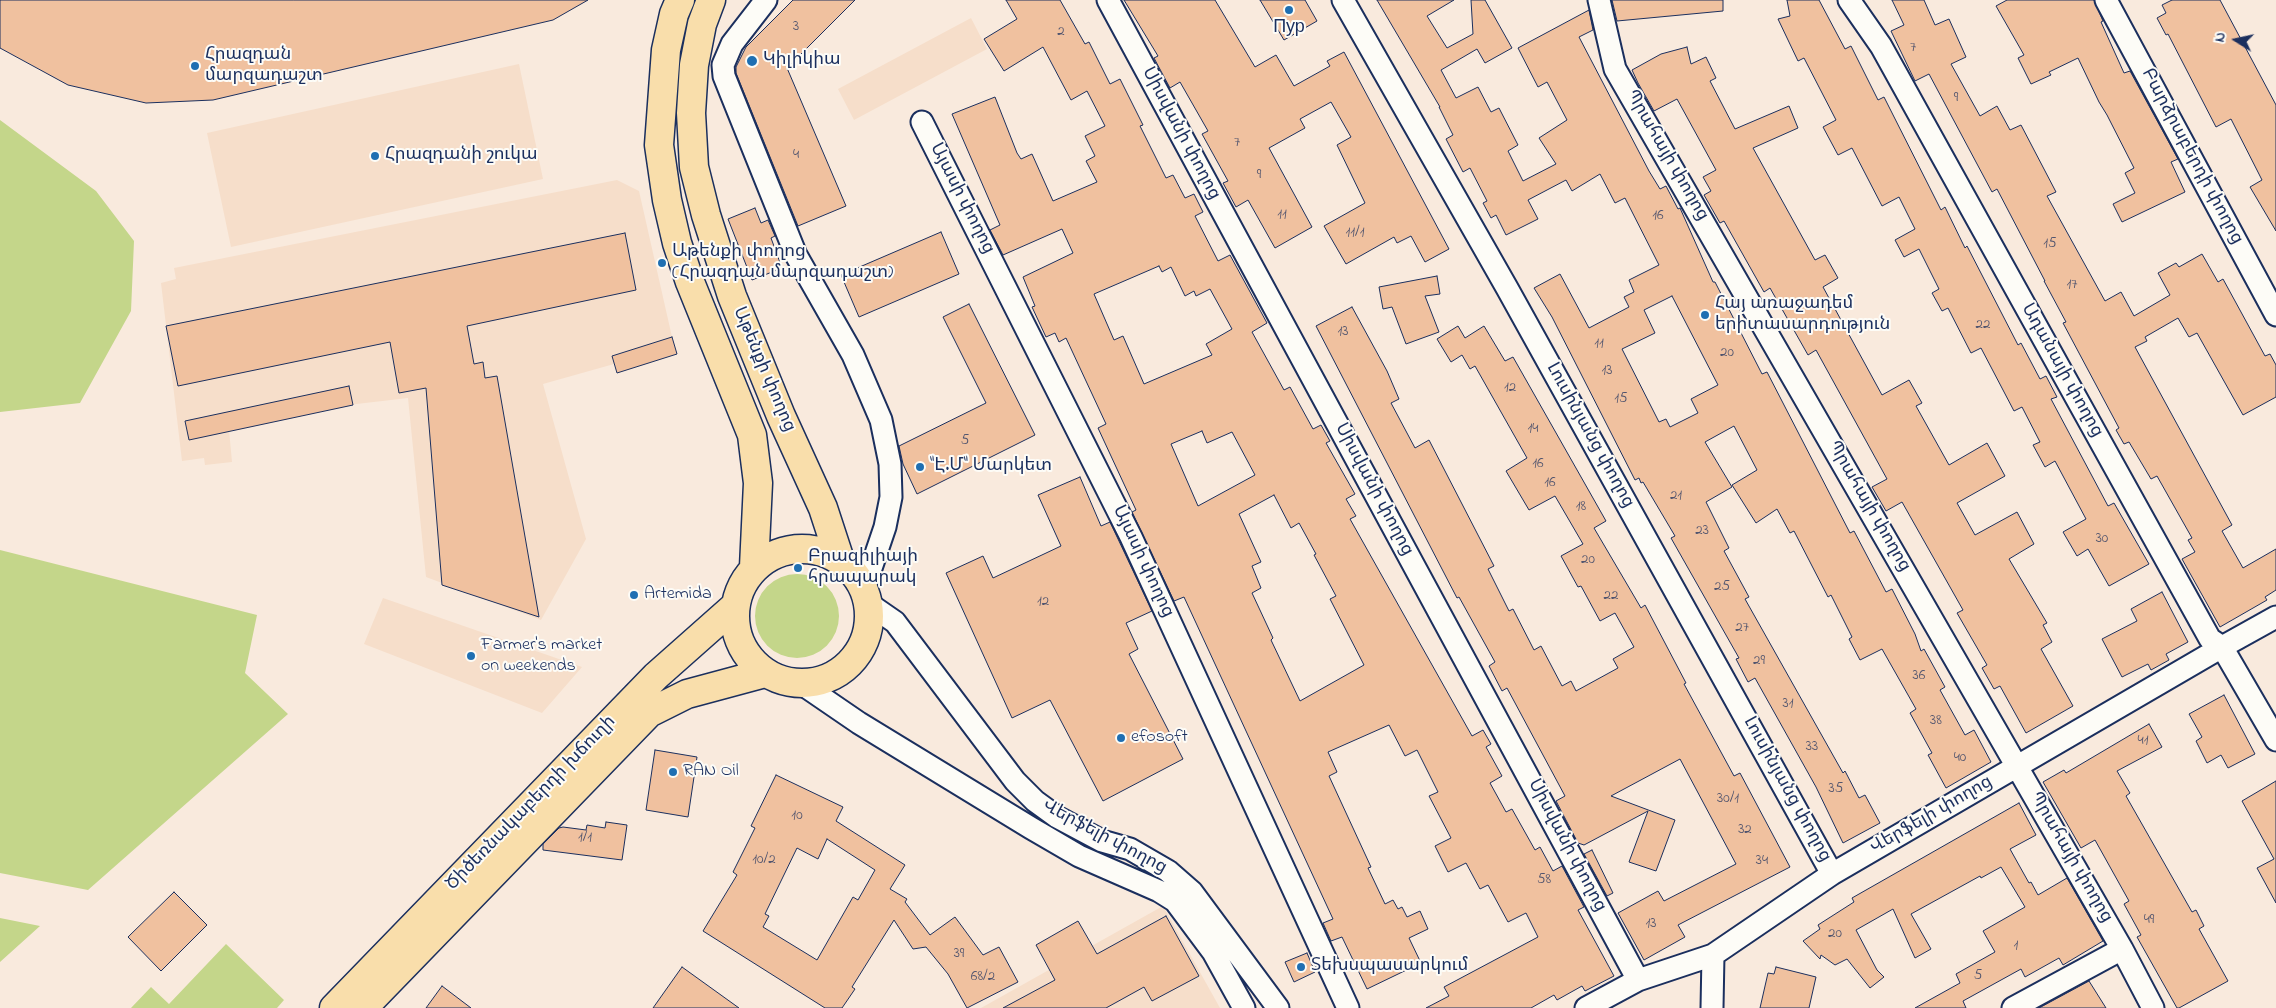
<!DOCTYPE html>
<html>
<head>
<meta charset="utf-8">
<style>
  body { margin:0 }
  #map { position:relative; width:2276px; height:1008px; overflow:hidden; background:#f9eadd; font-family:"Indie Flower",sans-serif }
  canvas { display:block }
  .north { position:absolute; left:2211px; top:15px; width:50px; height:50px; -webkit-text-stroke:4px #fdfcf7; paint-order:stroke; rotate:280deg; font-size:14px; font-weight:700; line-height:20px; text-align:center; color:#1b2f5e }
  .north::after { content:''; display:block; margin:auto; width:18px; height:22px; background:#1b2f5e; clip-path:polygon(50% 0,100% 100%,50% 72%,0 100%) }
</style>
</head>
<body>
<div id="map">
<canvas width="2276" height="1008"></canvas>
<div class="north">N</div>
</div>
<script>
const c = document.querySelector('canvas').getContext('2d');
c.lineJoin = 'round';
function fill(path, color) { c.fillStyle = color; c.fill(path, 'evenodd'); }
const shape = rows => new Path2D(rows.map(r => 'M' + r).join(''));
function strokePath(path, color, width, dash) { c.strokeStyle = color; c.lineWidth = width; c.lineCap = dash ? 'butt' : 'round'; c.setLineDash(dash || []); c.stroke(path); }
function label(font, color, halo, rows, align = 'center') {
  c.font = font + ' "Indie Flower","Noto Sans Armenian",sans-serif'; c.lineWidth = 4; c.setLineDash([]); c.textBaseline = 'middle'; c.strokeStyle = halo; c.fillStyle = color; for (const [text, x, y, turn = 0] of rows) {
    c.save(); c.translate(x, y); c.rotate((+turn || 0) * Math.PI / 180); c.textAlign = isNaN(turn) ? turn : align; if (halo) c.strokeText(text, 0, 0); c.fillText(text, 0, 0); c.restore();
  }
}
fill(shape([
  [971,18,987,49,854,120,838,89],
  [519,64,543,179,231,247,207,133],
  [617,180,639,191,672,337,612,356,614,364,543,384,586,539,541,620,426,577,408,398,228,419,232,462,205,465,204,458,182,461,161,283,176,279,174,268],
  [383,598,582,667,542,713,364,644],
  [1163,906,1220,1008,981,1008]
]), '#f6deca');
fill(shape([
  [0,120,96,191,134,241,131,311,80,403,0,412],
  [0,550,257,615,245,673,288,714,88,890,0,873],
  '755 616a42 42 0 1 1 84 0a42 42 0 1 1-84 0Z',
  [0,918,40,926,0,962],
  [226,944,284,1000,277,1008,131,1008,151,987,169,1004]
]), '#c4d68a');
const building = shape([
  [0,0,588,0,553,20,213,100,146,103,68,85,0,48,0,0],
  [793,0,855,0,787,68,846,206,798,226,736,73,736,67,746,47,793,0],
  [1006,0,1060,0,1085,44,1089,42,1110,84,1120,79,1143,125,1140,126,1166,178,1173,175,1185,198,1194,194,1203,212,1195,216,1218,261,1230,255,1267,323,1252,332,1284,390,1290,387,1313,429,1321,425,1330,441,1326,443,1355,494,1346,499,1356,516,1350,519,1472,736,1483,730,1491,744,1486,747,1502,776,1490,783,1506,812,1512,809,1535,850,1540,847,1553,871,1562,866,1584,907,1578,910,1614,976,1585,991,1582,986,1557,1000,1554,995,1531,1008,1426,1008,1449,996,1444,987,1538,937,1526,913,1508,922,1488,885,1480,889,1466,863,1448,872,1435,846,1451,838,1429,796,1438,792,1417,750,1405,756,1389,725,1328,752,1337,772,1329,776,1371,867,1368,868,1385,904,1393,900,1398,909,1402,907,1407,917,1420,911,1428,929,1409,938,1421,963,1367,989,1342,937,1331,941,1323,923,1333,919,1184,597,1174,601,1132,512,1136,510,1098,428,1106,424,1066,338,1059,342,1055,333,1046,337,1032,307,1035,306,1023,277,1073,253,1062,229,1003,255,990,230,1000,225,952,114,995,97,1017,153,1021,159,1032,154,1053,201,1097,182,1086,161,1095,156,1085,136,1105,126,1087,91,1071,100,1043,47,1004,71,984,39,1017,19,1006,0],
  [1159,266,1162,272,1171,267,1185,296,1194,291,1196,296,1210,289,1232,329,1206,344,1212,355,1144,384,1123,336,1114,340,1094,294,1159,266],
  [1202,431,1207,443,1232,432,1255,475,1198,506,1171,444,1202,431],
  [1274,495,1291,528,1299,523,1316,554,1314,555,1336,596,1330,599,1364,665,1300,701,1271,640,1273,638,1252,593,1261,588,1252,566,1261,562,1239,514,1274,495],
  [1124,0,1215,0,1255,67,1276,55,1294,86,1330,66,1327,61,1344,52,1449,249,1425,262,1411,236,1397,243,1394,237,1346,264,1324,226,1365,203,1337,145,1351,137,1331,102,1300,119,1305,128,1269,148,1312,227,1275,248,1248,200,1236,207,1223,183,1228,181,1202,134,1208,131,1180,82,1170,88,1154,58,1158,56,1124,0],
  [1260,0,1305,0,1317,21,1284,40,1260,0],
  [1377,0,1454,0,1427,16,1447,48,1473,34,1471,0,1485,0,1512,48,1485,63,1477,49,1441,70,1456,98,1478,87,1491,112,1499,108,1518,145,1508,151,1523,181,1556,164,1539,138,1567,120,1547,82,1538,87,1518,48,1589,10,1593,30,1579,37,1649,171,1660,189,1666,186,1678,209,1680,208,1713,282,1715,282,1762,374,1767,372,1850,533,1854,531,1886,592,1892,589,1915,634,1921,651,1924,649,1945,687,1940,690,1965,735,1974,730,1991,762,1946,788,1928,755,1932,753,1910,713,1916,709,1882,649,1860,660,1849,639,1852,637,1831,595,1828,597,1794,531,1790,533,1777,509,1756,523,1732,485,1757,470,1734,426,1705,442,1732,487,1706,502,1729,548,1724,551,1749,597,1745,599,1843,773,1845,771,1859,798,1865,795,1880,823,1843,843,1816,787,1755,678,1748,682,1736,659,1739,658,1671,538,1675,536,1643,482,1641,483,1639,478,1635,480,1552,317,1534,288,1560,274,1589,328,1629,307,1624,297,1634,292,1629,280,1659,265,1625,198,1615,203,1600,174,1572,191,1566,180,1528,200,1538,219,1506,235,1496,215,1491,218,1483,203,1487,201,1470,168,1463,172,1446,139,1453,135,1439,107,1440,107,1377,0],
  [1672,296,1718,385,1691,399,1698,413,1670,427,1666,419,1659,422,1622,349,1655,333,1644,310,1672,296],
  [1612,0,1723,0,1723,11,1617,21,1612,0],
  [1787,0,1819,0,1845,49,1851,46,1878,100,1884,97,1941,210,1945,207,1965,248,1967,246,2018,345,2021,343,2040,379,2046,376,2057,397,2051,399,2108,506,2114,503,2149,564,2109,586,2088,549,2077,556,2063,532,2086,519,2055,461,2045,467,2033,445,2040,442,2022,407,2014,411,1981,348,1971,353,1948,308,1942,311,1932,293,1939,289,1919,249,1904,257,1895,240,1915,229,1899,197,1882,206,1852,148,1838,155,1823,127,1836,120,1804,58,1798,61,1778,19,1790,16,1787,0],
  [1892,0,1924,0,1935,25,1949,19,1966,57,1951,64,1980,116,1997,106,2010,130,2021,125,2056,192,2047,196,2105,301,2121,292,2134,316,2170,295,2158,273,2176,263,2179,267,2202,254,2218,282,2223,279,2265,356,2270,354,2276,365,2276,397,2243,415,2197,333,2189,337,2178,318,2145,337,2147,341,2135,347,2232,525,2222,531,2243,568,2276,549,2276,590,2265,597,2267,600,2220,627,2182,559,2195,552,2188,540,2192,538,2157,476,2151,479,2129,442,2124,444,2116,430,2119,428,2063,323,2066,322,2044,281,2045,281,1997,189,1992,192,1929,74,1915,81,1891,31,1904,25,1892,0],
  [2007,0,2094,0,2103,21,2101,22,2124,73,2130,71,2178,159,2171,162,2185,192,2122,222,2113,204,2135,193,2125,173,2134,168,2107,115,2099,102,2078,58,2049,72,2051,75,2031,84,2018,58,2024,55,1996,6,2007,0],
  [2172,0,2220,0,2276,105,2276,231,2250,187,2262,180,2231,119,2216,127,2168,34,2166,35,2157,18,2166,13,2162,5,2172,0],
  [1687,47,1691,64,1706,57,1716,78,1710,81,1735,129,1789,106,1798,128,1753,148,1815,260,1825,255,1838,278,1823,287,1882,395,1909,380,1922,403,1916,406,1949,465,1987,443,2005,476,1957,503,1975,535,2017,512,2034,544,2009,559,2047,623,2043,625,2052,642,2041,649,2073,706,2026,733,2000,686,1994,689,1982,668,1987,665,1957,613,1963,610,1902,502,1886,511,1872,487,1887,479,1816,350,1808,355,1770,288,1764,292,1724,221,1720,223,1704,195,1711,191,1703,177,1716,170,1677,99,1654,111,1638,83,1632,70,1661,54,1687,47],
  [755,208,761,223,768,220,775,236,771,238,782,268,752,280,728,219,755,208],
  [941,232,959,274,859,317,841,275,941,232],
  [625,233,636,290,467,326,474,364,483,362,485,378,497,376,539,617,442,585,426,388,399,393,390,342,178,386,166,326,625,233],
  [1437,276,1440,294,1425,296,1439,332,1406,344,1392,307,1383,309,1379,287,1437,276],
  [969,304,1035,435,917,494,903,464,899,446,986,403,943,317,969,304],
  [1352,307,1387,371,1399,399,1391,403,1415,448,1429,440,1494,566,1488,569,1509,611,1513,609,1534,650,1541,646,1562,686,1571,681,1576,691,1618,668,1613,659,1634,647,1615,613,1600,621,1581,586,1578,587,1561,556,1583,544,1555,496,1529,510,1506,471,1527,458,1475,366,1470,369,1462,355,1451,362,1437,339,1458,326,1465,338,1484,326,1505,361,1513,357,1606,521,1594,528,1641,608,1645,605,1686,683,1684,684,1734,776,1740,773,1790,867,1678,925,1685,937,1644,960,1618,913,1658,891,1664,901,1736,864,1680,759,1611,796,1675,820,1656,871,1629,862,1648,811,1584,845,1578,843,1556,801,1565,796,1507,688,1502,691,1489,666,1495,662,1459,597,1457,598,1316,326,1352,307],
  [672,337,677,354,617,373,612,356,672,337],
  [349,386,353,405,189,440,185,421,349,386],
  [1080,477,1101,526,1110,522,1152,611,1126,623,1138,649,1129,654,1183,759,1103,801,1050,700,1012,718,946,573,983,556,993,578,1061,546,1038,495,1080,477],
  [2162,592,2188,642,2166,654,2169,660,2151,670,2148,664,2122,677,2102,639,2137,621,2131,609,2162,592],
  [2224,695,2255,754,2228,768,2221,755,2207,763,2196,741,2202,737,2189,714,2224,695],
  [2149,724,2162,747,2117,771,2130,793,2126,796,2192,912,2196,910,2204,926,2199,929,2228,981,2179,1008,2177,1008,2137,937,2141,935,2124,904,2129,901,2095,840,2081,848,2043,782,2064,770,2066,773,2149,724],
  [655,750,697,757,688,817,646,810,655,750],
  [776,775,843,807,836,821,905,865,890,889,907,899,905,902,930,935,955,917,983,955,999,947,1018,982,967,1008,948,974,926,947,913,949,894,920,852,987,855,989,842,1008,825,1008,703,931,737,875,733,872,755,828,751,826,776,775],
  [827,839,875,870,858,900,853,897,817,960,763,927,769,916,765,914,797,848,818,859,827,839],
  [2276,781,2276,903,2257,868,2274,859,2242,801,2276,781],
  [2019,803,2036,835,2010,849,2029,883,2031,882,2038,895,2067,878,2103,941,2063,965,2059,958,2025,977,2021,969,1963,1001,1966,1008,1915,1008,1960,983,1956,974,1995,952,1983,931,2025,907,2001,867,1981,878,1980,876,1911,914,1931,949,1915,958,1893,909,1856,930,1877,970,1884,977,1870,988,1847,959,1835,965,1821,955,1820,959,1803,941,1820,929,1818,925,1854,902,1852,898,2019,803],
  [606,822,627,825,622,860,543,850,543,844,559,828,563,827,586,830,587,825,605,828,606,822],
  [1592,850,1613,893,1607,896,1584,854,1592,850],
  [174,892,207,925,161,971,128,937,174,892],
  [1166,916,1199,976,1152,1001,1144,987,1106,1008,1003,1008,1055,980,1036,945,1078,921,1097,954,1166,916],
  [1307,953,1315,972,1294,982,1285,962,1307,953],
  [682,967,739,1008,653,1008,682,967],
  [1776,967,1816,977,1809,1008,1760,1008,1768,973,1774,974,1776,967],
  [2089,981,2106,1008,2039,1008,2089,981],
  [442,986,471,1008,426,1008,442,986]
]);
fill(building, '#f0c19f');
strokePath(building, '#1b2f5e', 1);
const minor = shape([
  [766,0,732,44,723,65,724,76,796,255,853,355,881,420,890,464,891,497,885,527,864,589],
  [1108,0,1638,980],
  [1343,0,1507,288,1832,874],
  [1599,0,1615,69,2122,949,2153,1008],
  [1849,0,1881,46,2210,639,2222,647,2276,740],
  [2106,0,2276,315],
  [922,122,1131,537,1348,1008],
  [869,604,895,622,1015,781,1035,801,1057,817,1102,841,1130,849,1168,871,1192,892,1278,1008],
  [802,684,859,723,1031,828,1079,856,1159,891,1175,901,1213,952,1244,1008],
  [1586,1008,1638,980,1713,955,1832,874,2222,647,2276,617],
  [1712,1008,1713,955],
  [2013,1008,2122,949]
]);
const major = shape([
  [680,0,674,14,666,50,659,145,667,200,677,243,690,282,752,435,758,483,754,567],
  [711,0,702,24,694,65,691,113,694,167,706,215,732,296,781,416,823,508,840,560],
  '735 616a67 67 0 1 1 134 0a67 67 0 1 1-134 0Z',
  [334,1008,656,676,735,606],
  [363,1008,649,713,687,694,765,673]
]);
strokePath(minor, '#1b2f5e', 25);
strokePath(major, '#1b2f5e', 31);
strokePath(minor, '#fdfcf7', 21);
strokePath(major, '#f9deab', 28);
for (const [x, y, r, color] of [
  [1289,10,5,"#1f6fb2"],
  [752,61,6,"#1f6fb2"],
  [195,66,5,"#1f6fb2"],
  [375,156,5,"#1f6fb2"],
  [662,263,5,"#1f6fb2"],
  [1705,315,5,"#1f6fb2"],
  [920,467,5,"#1f6fb2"],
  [798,568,5,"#1f6fb2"],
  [634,595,5,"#1f6fb2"],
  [471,656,5,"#1f6fb2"],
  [1121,738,5,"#1f6fb2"],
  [673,772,5,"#1f6fb2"],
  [1301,967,5,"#1f6fb2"]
]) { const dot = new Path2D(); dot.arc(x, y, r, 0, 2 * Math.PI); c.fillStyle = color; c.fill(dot); strokePath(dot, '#fdfcf7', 2); }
label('15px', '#50546e', null, [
  ["3",796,28],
  ["2",1061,33],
  ["7",1913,49],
  ["9",1956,99],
  ["7",1237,144],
  ["4",796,156],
  ["9",1259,176],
  ["11",1282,216],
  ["16",1658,217],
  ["11/1",1355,234],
  ["15",2050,245],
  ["17",2072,286],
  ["22",1983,326],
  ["13",1343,333],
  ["11",1599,345],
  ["20",1727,354],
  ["13",1607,372],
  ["12",1510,389],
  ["15",1621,400],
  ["14",1533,430],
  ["5",965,442],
  ["16",1538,465],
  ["16",1550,484],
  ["21",1676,497],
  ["18",1581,508],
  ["23",1702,532],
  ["30",2102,540],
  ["20",1588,561],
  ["25",1722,588],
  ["22",1611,597],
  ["12",1043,603],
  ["27",1742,629],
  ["29",1759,662],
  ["36",1919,677],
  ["31",1788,705],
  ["38",1936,722],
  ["41",2143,742],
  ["33",1812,748],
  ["40",1960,759],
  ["35",1836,790],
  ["30/1",1728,800],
  ["10",797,817],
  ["32",1745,831],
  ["1/1",585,839],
  ["10/2",764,861],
  ["34",1762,862],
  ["58",1544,881],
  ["49",2149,921],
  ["13",1651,925],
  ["20",1835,935],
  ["1",2016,947],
  ["39",959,955],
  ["5",1978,977],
  ["68/2",983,978]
]);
label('18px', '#1b2f5e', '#fdfcf7', [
  ["Пур",1289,29,"center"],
  ["Հրազդան",205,56],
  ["մարզադաշտ",205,77],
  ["Կիլիկիա",763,61],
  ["Հրազդանի շուկա",385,156],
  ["Աթենքի փողոց",672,253],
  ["(Հրազդան մարզադաշտ)",672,274],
  ["Հայ առաջադեմ",1715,305],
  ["երիտասարդություն",1715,326],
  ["\"Է.Մ\" Մարկետ",930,467],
  ["Բրազիլիայի",808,558],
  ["հրապարակ",808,579],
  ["Artemida",644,595],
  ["Farmer's market",481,646],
  ["on weekends",481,667],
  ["efosoft",1131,738],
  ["RAN Oil",683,772],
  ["Տեխսպասարկում",1311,967]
], 'left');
label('18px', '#1b2f5e', '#fdfcf7', [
  ["Սիսվանի փողոց",1180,134,62],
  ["Պրահայի փողոց",1666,156,60],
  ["Բարձրաբերդի փողոց",2191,157,62],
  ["Այասի փողոց",961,199,63],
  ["Աթենքի փողոց",763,370,67],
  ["Ադանայի փողոց",2061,371,61],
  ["Լուսինյանց փողոց",1589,436,61],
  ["Սիսվանի փողոց",1373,490,62],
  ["Պրահայի փողոց",1868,507,60],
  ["Այասի փողոց",1142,562,65],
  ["Լուսինյանց փողոց",1786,790,61],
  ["Ծիծեռնակաբերդի խճուղի",532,804,-46],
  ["Վերֆելի փողոց",1932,816,-30],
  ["Վերֆելի փողոց",1104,838,28],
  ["Սիսվանի փողոց",1566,846,62],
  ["Պրահայի փողոց",2070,858,60]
]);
</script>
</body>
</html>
